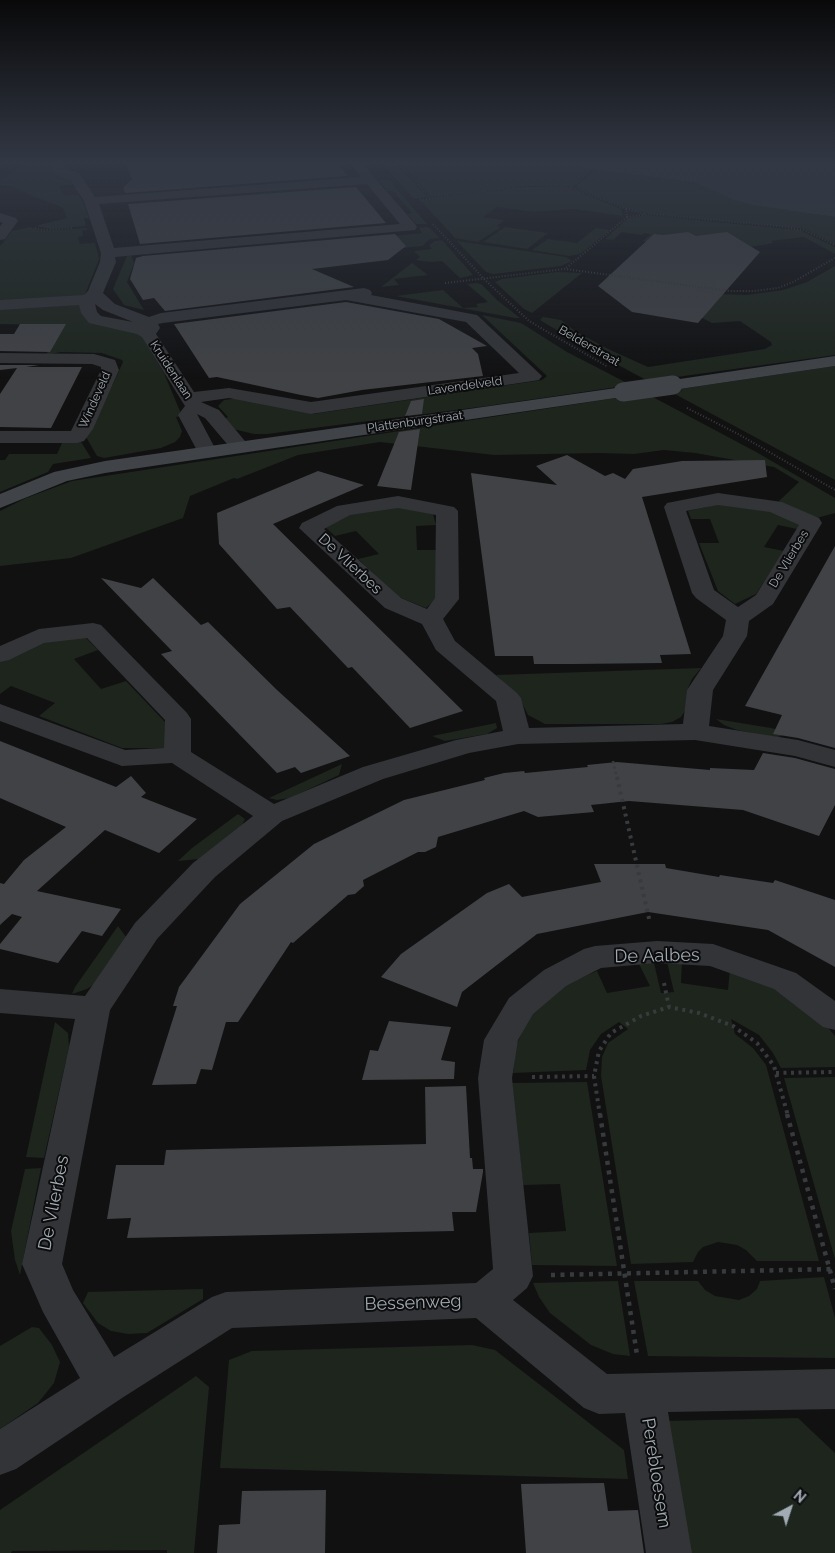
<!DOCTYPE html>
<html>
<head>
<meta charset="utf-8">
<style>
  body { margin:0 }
  #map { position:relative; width:835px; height:1553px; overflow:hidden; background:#111112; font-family:Raleway,sans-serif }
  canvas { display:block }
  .north { position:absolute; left:765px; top:1483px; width:50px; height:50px; -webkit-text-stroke:4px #0c0c0d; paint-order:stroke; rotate:40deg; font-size:14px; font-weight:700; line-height:20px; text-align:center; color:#a2abb3 }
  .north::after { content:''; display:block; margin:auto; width:18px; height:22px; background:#a2abb3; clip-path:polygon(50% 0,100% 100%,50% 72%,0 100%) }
</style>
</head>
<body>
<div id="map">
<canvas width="835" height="1553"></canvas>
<div class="north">N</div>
</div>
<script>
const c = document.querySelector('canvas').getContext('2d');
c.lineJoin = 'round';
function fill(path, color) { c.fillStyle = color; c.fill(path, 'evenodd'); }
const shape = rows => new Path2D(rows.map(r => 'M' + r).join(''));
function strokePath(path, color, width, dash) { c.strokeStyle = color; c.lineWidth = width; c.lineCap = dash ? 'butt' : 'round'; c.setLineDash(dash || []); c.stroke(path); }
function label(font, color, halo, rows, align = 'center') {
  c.font = font + ' Raleway,sans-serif'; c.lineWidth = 4; c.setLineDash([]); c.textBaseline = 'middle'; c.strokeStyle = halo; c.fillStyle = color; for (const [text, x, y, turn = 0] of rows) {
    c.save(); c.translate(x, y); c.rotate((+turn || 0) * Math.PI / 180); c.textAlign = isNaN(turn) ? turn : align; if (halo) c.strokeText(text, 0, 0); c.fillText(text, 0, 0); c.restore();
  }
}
fill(shape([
  [51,162,56,172,69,178,72,185,59,186,64,195,78,194,84,204,89,218,84,218,86,226,51,229,35,226,67,218,63,208,9,186,0,185,0,180,31,163],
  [381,162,394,162,427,197,414,199],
  [400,162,483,162,525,167,559,165,591,169,571,186,525,186,431,197],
  [597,169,697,183,742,202,835,217,835,244,807,230,798,228,651,214,625,208,577,188,576,186],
  [383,180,389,180,427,224,416,224,407,214,412,213,393,191,388,191,379,181],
  [527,187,562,187,575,190,621,209,623,216,574,209,534,212,497,207,483,217,504,220,497,226,501,227,478,242,455,238,420,200],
  [646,215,799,230,835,247,835,254,804,237,771,241,774,243,749,247,651,242,643,241,651,234,644,233,642,235,622,232,613,240,605,239,628,218],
  [30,227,41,231,87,228,87,230,82,230,83,236,78,237,80,244,95,243,99,259,84,297,0,303,0,246,12,231],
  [426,227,430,228,440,238,430,239,422,246,403,248,394,236,422,233,419,228],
  [505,227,548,233,527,249,483,242],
  [596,228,610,230,580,254,569,256,532,250,548,239,577,243],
  [442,240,473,275,460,278,442,261,431,262,416,260,420,257,414,251,432,249,429,245,435,241],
  [457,241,566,257,572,261,561,266,493,274,486,272],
  [131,255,134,263,127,282,144,310,124,305,113,289,127,256],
  [412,263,428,275,394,279,399,285,381,287],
  [835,266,835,355,648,381,583,346,540,320,543,317,561,320,575,331,608,349,648,367,765,349,772,345,771,342,740,321,712,323,679,306,720,294,747,295,783,290,807,282],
  [557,272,582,273,532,313,524,309,495,282,502,279],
  [476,283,481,284,497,300,520,318,515,318,396,296,443,290,463,308,478,307,476,304,488,302,467,284],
  [82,302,80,306,142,336,164,373,182,416,176,417,182,431,180,437,175,442,161,448,104,458,97,456,86,437,113,384,123,362,122,360,102,353,61,352,46,355,64,325,0,324,0,308],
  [482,315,521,323,567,352,631,385,487,406,267,434,254,434,233,429,224,419,228,417,218,406,224,400,239,398,313,414,542,380,547,376],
  [835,366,835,480,671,392,682,391,680,389],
  [629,396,651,396,758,453,835,498,835,513,813,519,778,502,799,482,774,467,695,453,664,450,634,454,599,453,494,455,380,442,298,455,237,479,234,478,190,496,183,518,71,558,0,566,0,511,26,498,72,481],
  [80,440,91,458,53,464,48,472,0,492,0,460,5,460,9,454,57,454,62,443],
  [720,504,775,510,801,524,797,529,778,525,764,547,784,551,756,594,735,604,718,591,699,543,719,543,710,519,691,519,688,511],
  [401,507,433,514,436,525,416,526,417,550,437,550,441,594,426,608,399,597,358,559,379,554,356,531,335,536,325,527,350,514],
  [85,637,98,650,74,659,101,689,126,681,165,722,166,748,122,748,39,716,55,703,11,686,0,694,0,661,42,642],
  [701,668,692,679,688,688,685,711,681,717,672,722,661,724,545,724,528,715,519,697,496,675],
  [716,719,771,728,820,739,785,734,776,738,737,730,724,725],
  [496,723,497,728,487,734,445,741,432,736],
  [342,764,339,775,290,798,277,800,269,798],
  [238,814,245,819,241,827,199,859,178,861,192,848],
  [118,926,126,937,99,981,87,989,72,994,75,987],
  [667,962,682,962,681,983,728,990,730,968,764,980,820,1018,835,1036,835,1067,781,1068,773,1053,759,1035,731,1019,735,1034,753,1048,766,1065,819,1261,757,1261,746,1250,737,1245,718,1242,703,1247,698,1252,693,1262,631,1264,601,1076,602,1057,608,1043,628,1029,619,1022,601,1034,590,1050,586,1070,513,1073,516,1046,526,1022,541,1003,562,986,597,971,607,993,650,986,639,964,654,963,661,993,674,992],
  [55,1022,68,1033,69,1047,44,1158,26,1157],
  [835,1077,835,1259,784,1078],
  [587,1082,617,1266,532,1265,529,1233,566,1231,560,1184,523,1185,512,1083],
  [41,1168,20,1275,15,1260,11,1231,25,1169],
  [824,1277,835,1318,835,1358,648,1356,634,1281,698,1281,705,1290,715,1296,739,1300,749,1296,757,1289,760,1281],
  [618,1281,630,1356,613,1354,591,1345,550,1313,539,1297,533,1283],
  [203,1289,203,1299,147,1333,128,1334,111,1331,98,1323,83,1303,88,1292],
  [32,1327,39,1328,52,1345,60,1362,54,1383,38,1403,0,1429,0,1346],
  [472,1345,495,1350,624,1450,628,1479,220,1468,229,1360,252,1351],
  [196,1376,209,1387,194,1553,167,1553,167,1550,12,1551,11,1553,0,1553,0,1510],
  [798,1418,835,1453,835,1553,687,1553,666,1421]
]), '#1d251d');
fill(shape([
  [482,162,608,162,633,164,651,162,835,162,835,217,753,205,734,200,697,183,677,180,569,166,525,167]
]), '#2a363a');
fill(shape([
  [125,162,319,162,319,164,337,163,348,176,125,193,123,188,132,179],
  [356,187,386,223,140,244,128,204],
  [688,232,696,236,727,232,760,252,698,323,632,312,598,286,654,234,663,235],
  [395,234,406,246,388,260,312,269,354,287,165,311,154,298,143,300,130,279,136,258,143,256],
  [346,302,439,319,487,346,472,348,478,354,483,376,362,390,318,398,301,395,217,377,209,378,174,324],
  [20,324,66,324,50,352,0,351,0,334,14,334],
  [0,365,39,365,26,367,82,367,51,428,0,427,0,394,17,368,0,370],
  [424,399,422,414,405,416,411,401],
  [420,429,411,490,377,486,399,432],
  [567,455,605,476,613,473,625,479,633,469,682,461,765,460,767,477,642,497,691,654,660,655,662,663,574,664,534,664,533,656,495,656,471,473,557,485,536,466],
  [318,471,364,485,273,524,463,711,410,728,352,667,348,668,290,607,277,609,219,544,217,513],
  [835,546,835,748,798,738,773,734,782,715,745,706],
  [101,578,141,588,153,578,201,625,208,622,277,690,350,756,301,773,295,767,277,773,161,654,172,651],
  [0,741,116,787,131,776,146,793,141,797,197,819,159,853,105,830,37,891,121,909,102,936,82,931,58,963,0,949,0,944,22,917,12,914,0,925,0,883,4,884,24,860,66,827,0,798],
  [763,753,795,758,835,769,835,805,819,836,743,810,629,801,591,805,594,812,538,817,524,811,438,837,436,847,425,852,418,852,363,880,364,886,355,894,348,895,293,943,291,942,238,1022,226,1022,212,1070,201,1069,196,1084,152,1085,177,1006,173,1006,179,987,240,904,314,844,404,800,485,780,484,778,504,773,524,771,525,773,588,767,587,765,617,762,710,770,710,768,754,770],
  [594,864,665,864,666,868,719,877,720,875,773,883,775,880,835,900,835,967,768,930,648,912,537,934,462,992,457,1007,381,977,401,954,487,893,509,884,522,897,601,882],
  [389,1021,451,1027,441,1060,455,1062,454,1079,362,1080,370,1050,378,1051],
  [466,1086,470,1158,472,1158,473,1169,483,1169,483,1172,476,1212,452,1212,454,1231,127,1238,131,1218,107,1219,116,1165,164,1165,166,1150,426,1144,425,1087],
  [604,1483,608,1511,638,1510,644,1553,526,1553,521,1484],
  [326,1490,325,1553,217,1553,219,1525,240,1524,242,1491]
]), '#404245');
strokePath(shape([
  [397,162,430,198],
  [0,179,30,162],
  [571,187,601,162],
  [420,200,499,189,563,187,577,189,626,209,627,217,565,269],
  [626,209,645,214],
  [627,217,647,214,786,227,806,231,835,245],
  [433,224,484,279,529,321,608,367],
  [35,228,42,230,73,228],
  [445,283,565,269,730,291,754,291,778,288,793,282,835,258],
  [687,408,740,435,835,490]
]), '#383b3e', 2, [1, 2]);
strokePath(shape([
  [613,761,617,778]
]), '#383b3e', 2.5, [2.5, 3]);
strokePath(shape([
  [617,777,650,923],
  [664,983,669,1007],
  [776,1073,835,1072],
  [532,1077,594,1076],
  [600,1116,594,1076,599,1051,611,1033,641,1016,669,1007,699,1013,733,1026,757,1043,774,1066,788,1116]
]), '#383b3e', 4, [3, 4.5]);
strokePath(shape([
  [600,1114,637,1355],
  [787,1114,835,1289],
  [551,1275,835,1269]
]), '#383b3e', 4.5, [4, 5.5]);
fill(shape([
  [48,162,60,162,65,168,80,174,95,197,361,177,349,162,361,162,415,224,417,227,415,230,115,257,116,262,103,293,115,304,149,317,161,313,364,288,370,290,372,293,371,295,477,315,542,376,539,380,533,381,311,414,229,398,201,402,219,410,250,447,247,451,240,453,233,451,205,418,197,414,217,452,214,456,207,458,200,456,178,415,185,406,142,337,137,334,89,323,81,313,79,305,0,310,0,300,84,295,88,291,100,262,101,253,84,201,70,180,55,174,48,162],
  [367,184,400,224,114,248,99,204,367,184],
  [346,300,466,322,519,373,311,402,229,388,194,392,156,334,160,328,158,324,163,323,346,300],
  [95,304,103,310,133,322,101,316,97,312,95,304],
  [0,213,16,218,18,221,5,239,0,240,0,226,3,223,0,222,0,213],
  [0,353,94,354,115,360,119,370,93,429,84,441,77,443,0,443,0,431,71,431,101,370,101,367,92,364,0,363,0,353],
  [718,493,782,502,819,518,822,523,773,604,749,621,747,636,713,690,709,726,798,740,835,750,835,767,795,756,695,740,518,744,469,753,383,779,282,821,215,877,157,939,110,1010,62,1264,73,1290,114,1357,212,1297,226,1292,476,1283,493,1269,478,1078,484,1040,509,998,544,970,584,949,595,946,657,941,713,944,796,973,835,1001,835,1030,823,1027,774,989,710,966,657,963,601,968,566,986,533,1014,518,1040,512,1078,533,1276,527,1288,513,1300,607,1374,835,1369,835,1409,668,1412,692,1553,646,1553,625,1413,599,1414,584,1408,476,1318,232,1328,122,1398,16,1469,0,1475,0,1429,80,1378,43,1312,22,1264,75,1019,0,1013,0,989,85,996,135,923,193,863,253,816,172,763,122,766,0,721,0,704,125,750,164,748,165,720,87,638,44,643,9,660,0,662,0,646,39,629,93,623,101,625,187,713,191,719,191,752,274,804,363,767,456,740,503,731,496,701,436,650,422,624,385,608,299,528,302,523,337,506,398,496,454,507,458,511,459,599,443,619,455,641,517,693,521,698,529,728,683,724,687,690,723,636,726,620,696,598,692,593,664,507,667,503,718,493],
  [718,505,770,512,799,525,756,595,738,607,714,590,686,511,718,505],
  [398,508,436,515,435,598,427,609,401,598,324,529,350,515,398,508]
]), '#323437');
fill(shape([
  [835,356,835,366,673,390,667,389,664,385,667,381,673,380,835,356],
  [623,387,629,388,632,392,629,396,105,473,67,481,0,508,0,494,54,472,105,461,623,387]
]), '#404347');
strokePath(shape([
  [623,392,673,385]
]), '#404347', 19);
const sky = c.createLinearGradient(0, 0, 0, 379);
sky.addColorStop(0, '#09090a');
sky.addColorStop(0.43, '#323844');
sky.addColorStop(1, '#32384400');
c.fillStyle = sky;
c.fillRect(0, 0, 835, 379);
label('12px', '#a2abb3', '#0c0c0d', [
  ["Belderstraat",589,346,30],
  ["Kruidenlaan",171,370,57],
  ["Lavendelveld",465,386,-8],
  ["Windeveld",95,400,-66],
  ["Plattenburgstraat",415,422,-8],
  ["De Vlierbes",789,559,-59]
]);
label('15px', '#a2abb3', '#0c0c0d', [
  ["De Vlierbes",350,564,43]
]);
label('18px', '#a2abb3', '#0c0c0d', [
  ["De Aalbes",657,956,-1],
  ["De Vlierbes",54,1203,-79],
  ["Bessenweg",413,1303,-2],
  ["Perebloesem",656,1473,81]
]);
</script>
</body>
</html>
